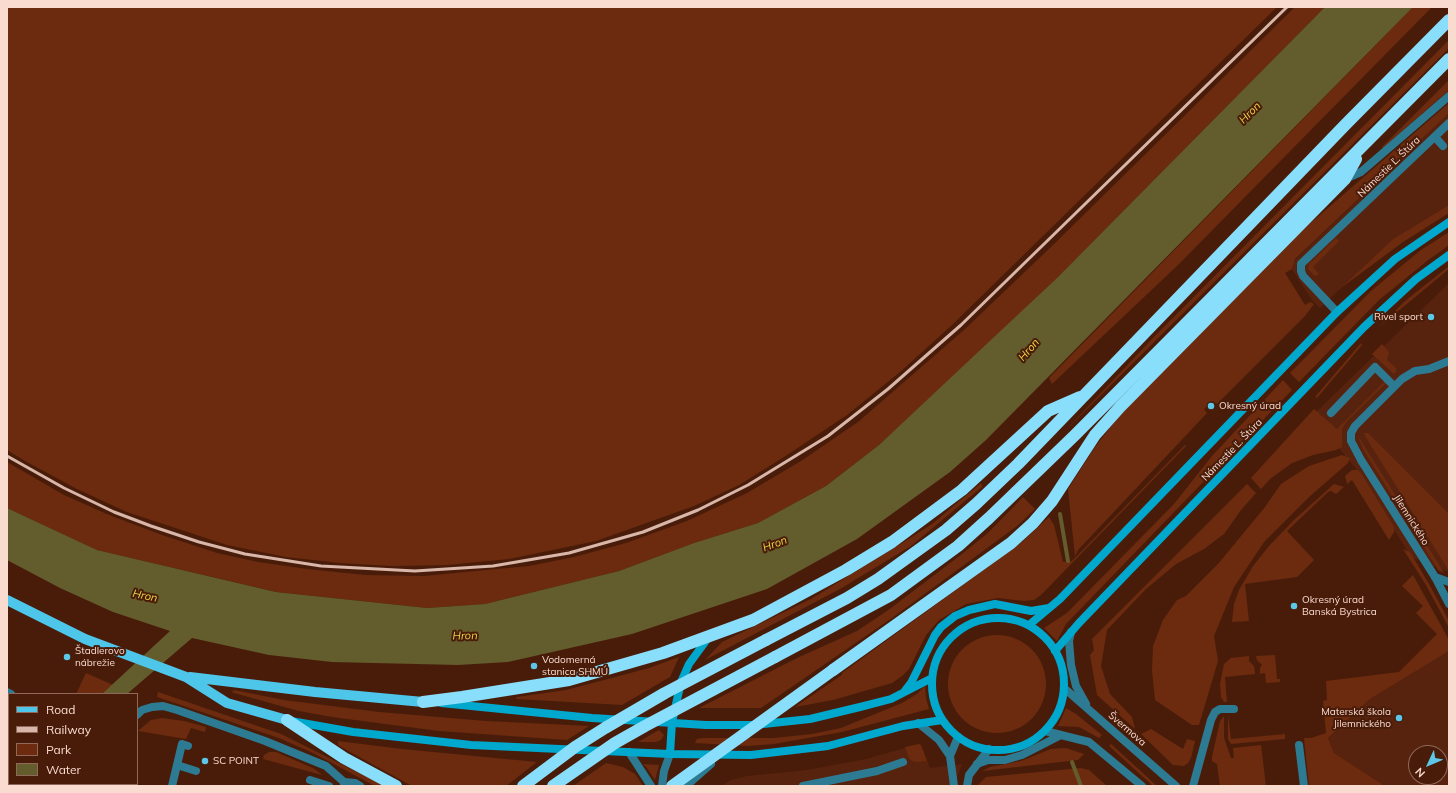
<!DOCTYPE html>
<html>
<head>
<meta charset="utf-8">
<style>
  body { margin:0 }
  #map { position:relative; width:1456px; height:793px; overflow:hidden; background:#491c0a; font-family:Mulish,sans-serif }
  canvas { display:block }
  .frame { position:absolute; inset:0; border:8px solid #fadbd0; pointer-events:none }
  .legend { position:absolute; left:8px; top:693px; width:130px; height:92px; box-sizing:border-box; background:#491c0a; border:1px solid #906859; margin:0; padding:5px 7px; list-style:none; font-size:12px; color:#fadbd0 }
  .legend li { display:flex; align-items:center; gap:8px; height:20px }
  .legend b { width:20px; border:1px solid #906859 }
  .north { position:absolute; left:1408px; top:745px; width:40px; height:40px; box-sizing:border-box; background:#491c0a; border:1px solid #906859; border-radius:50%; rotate:226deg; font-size:11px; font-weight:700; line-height:16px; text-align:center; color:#fadbd0 }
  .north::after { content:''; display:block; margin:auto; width:14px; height:18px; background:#5cc7e8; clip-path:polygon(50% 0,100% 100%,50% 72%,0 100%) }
</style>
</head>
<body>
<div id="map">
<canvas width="1456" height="793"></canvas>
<div class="frame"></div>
<ul class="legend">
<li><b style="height:5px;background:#4ec6ea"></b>Road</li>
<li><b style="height:5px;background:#d8b6a9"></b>Railway</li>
<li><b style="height:11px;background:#6c2b0f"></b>Park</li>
<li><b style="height:11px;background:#635c2d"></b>Water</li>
</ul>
<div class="north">N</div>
</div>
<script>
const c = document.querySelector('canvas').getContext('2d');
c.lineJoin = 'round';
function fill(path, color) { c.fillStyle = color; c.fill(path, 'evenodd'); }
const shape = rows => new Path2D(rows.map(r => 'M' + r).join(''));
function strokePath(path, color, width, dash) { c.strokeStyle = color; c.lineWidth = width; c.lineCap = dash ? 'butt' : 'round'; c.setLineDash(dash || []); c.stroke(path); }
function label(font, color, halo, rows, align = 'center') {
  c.font = font + ' Mulish,sans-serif'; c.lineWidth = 4; c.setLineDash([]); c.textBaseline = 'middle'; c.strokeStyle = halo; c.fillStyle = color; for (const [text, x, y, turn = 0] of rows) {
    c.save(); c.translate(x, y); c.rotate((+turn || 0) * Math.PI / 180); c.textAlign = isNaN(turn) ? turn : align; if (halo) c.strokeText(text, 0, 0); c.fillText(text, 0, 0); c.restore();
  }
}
fill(shape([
  [1449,113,1449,205,1393,239,1320,308,1312,300,1292,269,1292,263],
  [1449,283,1449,572,1411,557,1357,470,1312,416],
  [1449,651,1449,786,1385,786,1334,753,1328,738,1370,699],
  [1416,753,1440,753,1440,777,1416,777],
  [919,744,921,745,930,768,962,764,954,786,721,786,731,780,747,776,807,770,866,759]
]), '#57230e');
fill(shape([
  [7,7,1277,7,952,325,900,372,847,415,784,457,739,485,694,506,596,541,509,559,447,565,393,566,340,563,286,557,227,545,127,512,77,489,27,462,7,450],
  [1295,7,1325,7,1058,277,974,357,879,445,826,486,758,523,694,543,619,571,485,604,427,608,277,592,97,550,7,508,7,462,64,495,109,515,162,535,217,553,258,562,307,569,365,575,424,576,529,566,574,557,626,543,687,521,747,493,801,461,858,422,964,330,1052,246],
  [1413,7,1432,7,1178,265,1052,384,1049,378],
  [1449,40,1449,47,1447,50,1061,435,1153,338],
  [1449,80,1449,90,1383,148,1382,147],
  [1449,103,1449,113,1295,259,1292,269,1285,273,1305,305,1310,302,1314,304,1305,316,1217,404,1213,401,1204,409,1207,413,1078,550,1075,556,1068,489,1095,447,1127,406,1298,234],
  [1449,205,1449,213,1403,242,1341,288,1393,239],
  [1449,232,1449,245,1427,261,1379,300,1299,382,1290,373,1371,291,1421,250],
  [1336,238,1339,241,1313,267,1319,274,1315,276,1308,269,1309,264],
  [1449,266,1449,269,1379,327,1405,301],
  [1361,343,1362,345,1317,398,1315,397],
  [1382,344,1389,352,1387,360,1396,368,1396,372,1394,374,1372,354],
  [1283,380,1292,390,1066,624,1057,641,1044,628,1067,613,1174,504,1212,456],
  [1386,380,1386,383,1347,421,1342,429,1342,447,1336,450,1313,455,1292,463,1270,479,1261,489,1251,478,1314,409,1337,429],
  [1364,433,1368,433,1449,514,1449,571,1365,436],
  [1358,436,1440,566,1444,573,1438,570,1371,462,1363,449],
  [1185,445,1186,446,1041,595,1034,600,1024,601,998,598,966,604,939,620,926,635,909,669,902,676,892,683,833,700,795,707,842,675,842,673,1022,542,1049,517,1054,525,1063,562,1072,561],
  [1342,455,1350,458,1348,463,1309,497,1264,542,1234,587,1214,636,1218,661,1199,725,1192,725,1155,700,1152,671,1153,646,1163,620,1177,600,1186,596,1218,564,1265,507,1281,484,1309,466],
  [1352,470,1358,470,1361,473,1394,527,1394,532,1389,540,1352,480,1347,484,1345,476],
  [980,484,982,484,982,487,911,546,840,589,705,660,722,642,811,599,907,540,932,524],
  [1247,484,1256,493,1241,510,1224,534,1204,549,1176,564,1146,589,1107,630,1101,666,1110,694,1132,717,1135,729,1097,695,1090,655,1094,650,1092,639],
  [1334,484,1344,487,1336,494,1331,491,1328,492,1287,531,1314,560,1297,577,1245,584,1249,621,1232,622,1234,604,1239,590,1253,566,1269,546,1294,520],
  [1023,497,1035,509,1017,526,892,618,761,708,699,708,797,658,857,631,887,611,962,554,989,532],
  [1403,549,1410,552,1429,584,1449,621,1449,628,1426,585],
  [1413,575,1449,640,1449,651,1370,699,1328,738,1334,753,1385,786,1309,786,1304,738,1311,738,1326,733,1323,701,1327,700,1326,681,1399,672,1437,634,1416,613,1423,606,1402,586],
  '948 684a49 49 0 1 1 98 0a49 49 0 1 1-98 0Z',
  [1275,655,1277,679,1280,679,1280,682,1266,683,1265,673,1260,674,1260,668,1262,665,1257,660,1256,656],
  [1249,656,1249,661,1254,666,1255,674,1225,677,1227,702,1224,702,1221,697,1220,684,1224,664,1231,658],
  [679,657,670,677,622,705,516,699,517,697,566,690,608,679,649,668],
  [86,673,113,685,102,694,76,694],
  [925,686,926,698,929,709,842,732,774,744,748,746,695,743,697,739,702,738,774,738,812,734,841,728,902,703,917,694],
  [234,690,284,700,379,712,486,721,589,726,567,740,439,731,332,717,299,711,234,693,232,692],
  [158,692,281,734,385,786,375,786,313,753,279,738,157,697],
  [1066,708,1076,714,1102,735,1099,738,1079,727,1058,726],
  [1228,715,1231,739,1285,734,1285,739,1231,744,1228,739],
  [1224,716,1224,738,1231,758,1234,758,1233,748,1261,745,1266,786,1220,786,1217,764,1212,761,1212,757,1220,721],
  [162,718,184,721,206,727,205,732,191,728,186,739,138,731,151,720],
  [1151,729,1183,749,1187,739,1195,741,1191,758,1188,763,1184,766,1173,765,1141,734],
  [659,730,664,735,661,740,656,742,638,742],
  [338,741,402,749,537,762,506,786,412,786,343,748,338,745],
  [919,744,921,745,927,761,917,762,912,761,909,758,905,747],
  [1111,744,1157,786,1153,786,1109,746],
  [1066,748,1084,754,1078,760,982,771,990,767,1021,761,1051,749],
  [269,752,276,752,315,769,322,775,263,759,264,755],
  [606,763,623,767,635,774,643,786,573,786],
  [643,764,659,765,655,780,647,768],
  [1081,768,1089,770,1107,786,978,785,986,777]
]), '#6c2b0f');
fill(shape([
  [1325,7,1413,7,986,440,950,472,857,539,767,589,632,634,508,662,458,665,332,662,269,655,192,638,127,694,102,694,170,631,113,612,60,588,7,560,7,508,97,550,276,592,427,608,485,604,619,571,694,543,758,523,826,486,879,445,1058,277]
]), '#635c2d');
strokePath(shape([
  [1060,514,1068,561],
  [1072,762,1081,786]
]), '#635c2d', 4);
strokePath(shape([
  [1435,137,1443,146],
  [1345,179,1361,172,1449,96],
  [1337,312,1303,276,1301,271,1301,264,1449,123],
  [1331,413,1375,367,1394,386],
  [1299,745,1304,786],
  [177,765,196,771],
  [310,780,329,786],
  [344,782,355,783,360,786],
  [172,786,182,744,188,746],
  [803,786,877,771,903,762],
  [1193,786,1211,720,1215,712,1220,709,1234,709]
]), '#2d7b92', 8);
strokePath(shape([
  [1449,361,1429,369,1415,371,1402,379,1355,426,1351,433,1351,441,1361,460,1435,577,1449,604],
  [1435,577,1449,582],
  [7,692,11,694],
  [137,715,142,710,152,707,163,706,177,710,265,741,326,766,344,782,344,786],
  [918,723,939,740,950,756],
  [13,786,14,784],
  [105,786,105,784],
  [954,786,950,756,958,737],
  [967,786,969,775,989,749]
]), '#2d7b92', 8);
strokePath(shape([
  [1071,632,1069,641,1071,665,1076,686,1086,704],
  [1064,688,1176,786],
  [1045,731,1089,742,1142,786],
  [629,752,651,786],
  [977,764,988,760,1005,760,1022,755,1061,735],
  [662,786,664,771,670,754],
  [686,786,711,764]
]), '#2d7b92', 8);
strokePath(shape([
  '932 684a66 66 0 1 1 132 0a66 66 0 1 1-132 0Z',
  [1029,625,1060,599,1337,312,1395,259,1449,222],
  [1055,651,1079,623,1364,327,1416,279,1449,255],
  [904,692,911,683,935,635,941,627,955,616,969,610,995,604,1031,611,1049,608],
  [441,703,592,718,706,725,754,725,810,719,860,707,891,699,932,678],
  [291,721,353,732,471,745,670,754,751,755,828,746,903,726,942,720],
  [670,754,672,722,681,682,689,664,708,638]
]), '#00a8cd', 8);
strokePath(shape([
  [7,600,85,639,186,677,227,703,287,720],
  [190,677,315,692,423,702]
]), '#4ec6ea', 10);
strokePath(shape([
  [766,640,847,598,878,579,946,530,976,504,1018,464,1346,124,1449,20],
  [775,657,891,595,958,546,989,518,1075,435,1449,59],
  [833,670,1011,543,1033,523,1052,501,1095,435,1120,407,1345,179,1356,159],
  [423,702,462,697,569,680,663,653,753,620,846,570,892,542,962,490,1048,411,1080,397],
  [287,720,344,758,396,786]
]), '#89dffb', 12);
strokePath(shape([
  [7,456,64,488,114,512,151,526,199,542,245,554,321,566,415,571,493,566,569,553,643,532,698,510,748,485,828,436,888,389,961,325,1287,7]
]), '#d8b6a9', 3);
strokePath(shape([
  [523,786,575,747,605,728,665,693,766,640],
  [553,786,615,743,645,726,775,657],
  [672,786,833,670]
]), '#89dffb', 12);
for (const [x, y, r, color] of [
  [1431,317,4,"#5cc7e8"],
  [1211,406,4,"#5cc7e8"],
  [1294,606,4,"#5cc7e8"],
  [67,657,4,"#5cc7e8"],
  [534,666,4,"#5cc7e8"],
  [1399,718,4,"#5cc7e8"],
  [205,761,4,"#5cc7e8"]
]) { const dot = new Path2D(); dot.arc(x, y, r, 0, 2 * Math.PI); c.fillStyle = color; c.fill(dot); strokePath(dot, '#491c0a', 1.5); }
label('10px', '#fadbd0', '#491c0a', [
  ["Námestie Ľ. Štúra",1389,167,-44],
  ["Námestie Ľ. Štúra",1232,450,-46],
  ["Jilemnického",1411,520,58],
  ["Švermova",1127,729,41]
]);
label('10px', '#fadbd0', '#491c0a', [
  ["Rivel sport",1423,317,"right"],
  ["Okresný úrad",1219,406],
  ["Okresný úrad",1302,600],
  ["Banská Bystrica",1302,612],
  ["Štadlerovo",75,651],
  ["nábrežie",75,663],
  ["Vodomerná",542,660],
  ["stanica SHMÚ",542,672],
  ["Materská škola",1391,712,"right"],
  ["Jilemnického",1391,724,"right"],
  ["SC POINT",213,761]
], 'left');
label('italic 11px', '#e9d543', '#491c0a', [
  ["Hron",1250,113,-45],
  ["Hron",1029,350,-49],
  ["Hron",775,544,-20],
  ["Hron",145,596,12],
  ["Hron",465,636,-1]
]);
</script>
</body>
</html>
